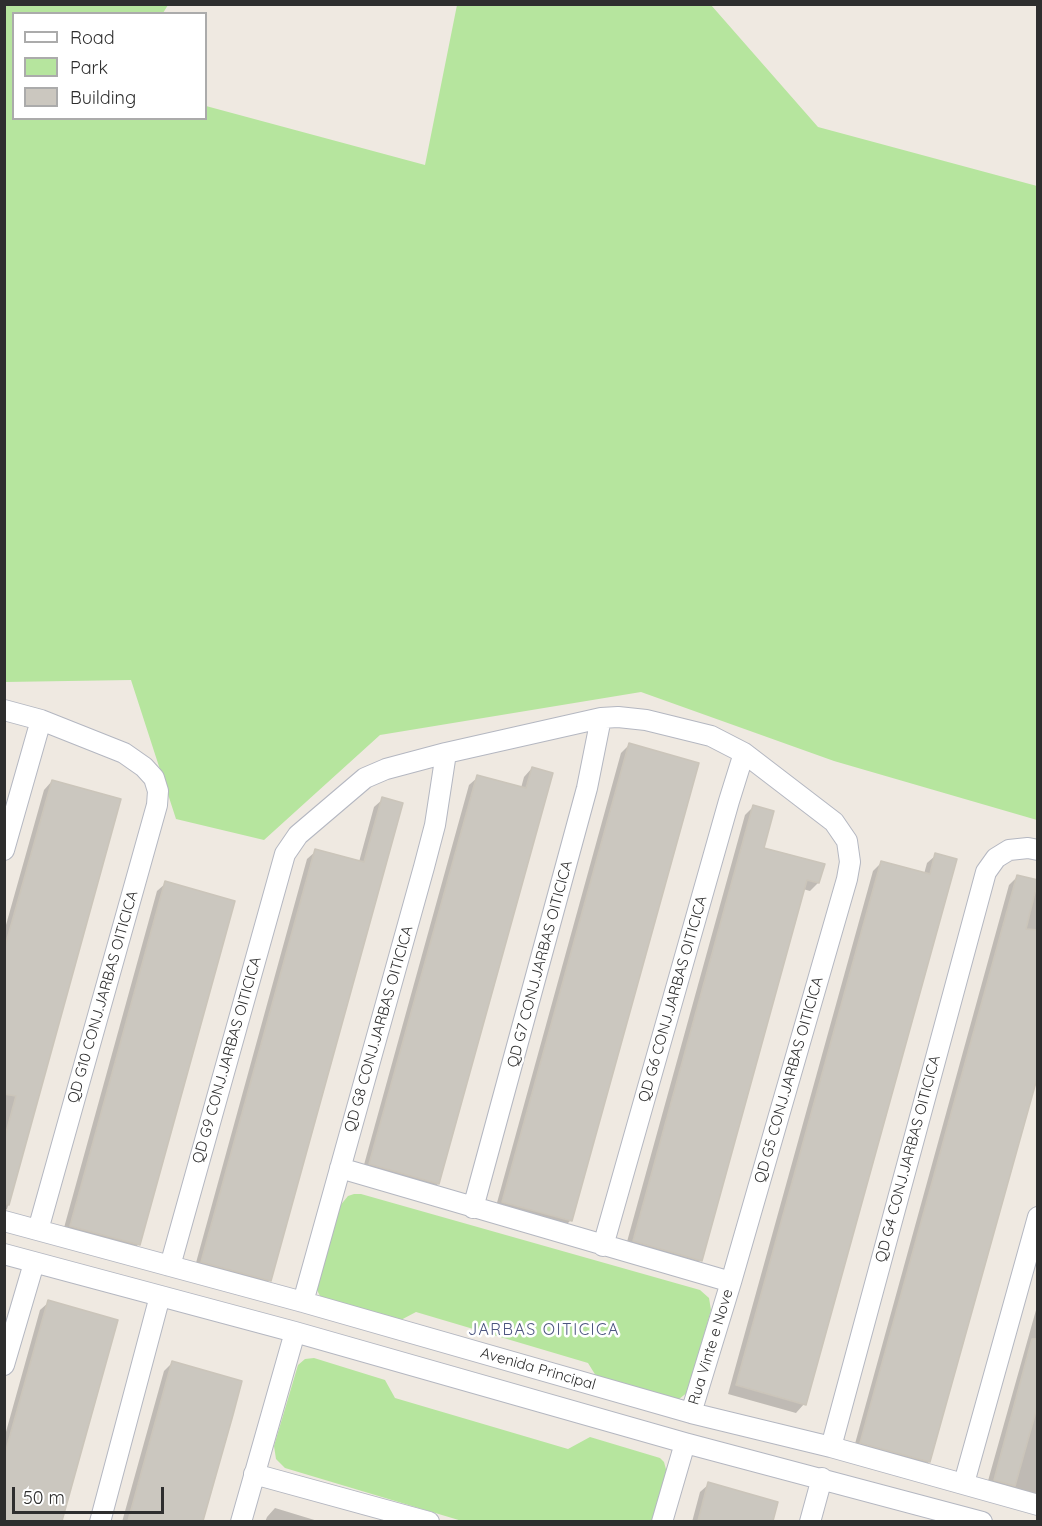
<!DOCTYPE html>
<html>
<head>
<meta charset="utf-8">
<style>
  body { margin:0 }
  #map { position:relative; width:1042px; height:1526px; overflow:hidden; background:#efe9e1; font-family:Quicksand,sans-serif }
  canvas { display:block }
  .frame { position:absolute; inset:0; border:6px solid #2e2e2e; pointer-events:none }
  .legend { position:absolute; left:12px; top:12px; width:195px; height:108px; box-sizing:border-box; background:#fff; border:2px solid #ababab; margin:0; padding:8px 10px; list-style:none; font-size:18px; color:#2e2e2e }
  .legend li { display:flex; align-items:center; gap:12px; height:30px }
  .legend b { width:30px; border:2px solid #ababab }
  .scale { position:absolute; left:12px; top:1487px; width:152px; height:27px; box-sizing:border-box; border:3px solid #2e2e2e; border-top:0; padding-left:8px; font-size:18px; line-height:21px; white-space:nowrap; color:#2e2e2e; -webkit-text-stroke:4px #fff; paint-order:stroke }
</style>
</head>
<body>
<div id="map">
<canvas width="1042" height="1526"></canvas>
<div class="frame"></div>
<ul class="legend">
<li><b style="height:8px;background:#fff"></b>Road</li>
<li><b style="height:16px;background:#b6e59e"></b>Park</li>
<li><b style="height:16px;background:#cbc7bf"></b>Building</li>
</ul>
<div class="scale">50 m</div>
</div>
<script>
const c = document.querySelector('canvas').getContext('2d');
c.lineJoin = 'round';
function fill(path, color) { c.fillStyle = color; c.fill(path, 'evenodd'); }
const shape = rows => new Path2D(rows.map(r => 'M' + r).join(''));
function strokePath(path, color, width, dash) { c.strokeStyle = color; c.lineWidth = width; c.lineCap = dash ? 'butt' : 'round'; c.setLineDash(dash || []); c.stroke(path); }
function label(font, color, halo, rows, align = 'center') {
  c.font = font + ' Quicksand,sans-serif'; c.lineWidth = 5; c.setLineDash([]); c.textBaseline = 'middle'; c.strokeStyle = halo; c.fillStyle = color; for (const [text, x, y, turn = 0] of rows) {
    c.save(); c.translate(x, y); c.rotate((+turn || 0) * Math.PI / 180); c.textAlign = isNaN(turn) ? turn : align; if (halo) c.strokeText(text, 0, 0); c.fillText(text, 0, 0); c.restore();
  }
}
fill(shape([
  [4,5,168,5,163,13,14,14,14,118,206,118,206,106,425,165,457,5,711,5,818,127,1037,186,1037,820,834,761,641,692,380,735,264,840,176,819,131,680,5,682],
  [354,1194,361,1194,700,1290,709,1298,711,1310,688,1392,679,1399,674,1401,601,1384,588,1363,416,1312,397,1322,322,1300,316,1288,339,1207,348,1196],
  [314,1358,385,1380,395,1398,568,1449,590,1437,660,1458,664,1462,667,1473,653,1521,462,1521,285,1468,276,1459,274,1446,298,1365,305,1359]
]), '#b6e59e');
fill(shape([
  [629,745,697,764,570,1221,562,1229,495,1210,621,753],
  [532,768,438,1184,429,1192,362,1172,469,785,478,777,521,788,524,777],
  [52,781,120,800,7,1209,4,1211,4,932,44,790],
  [383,799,270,1280,261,1289,194,1270,307,859,316,851,359,862,374,807],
  [753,807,762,849,818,883,810,891,803,889,701,1260,692,1269,625,1249,745,815],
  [936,855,804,1404,796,1413,728,1394,873,871,881,863,924,874,927,863],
  [1018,876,1038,882,1038,1069,929,1462,921,1470,853,1451,1009,885],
  [166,883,138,1245,130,1253,62,1235,157,891],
  [49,1302,116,1321,61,1522,4,1522,4,1439,40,1310],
  [1038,1303,1038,1504,986,1488],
  [172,1363,240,1382,201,1522,122,1522,164,1371],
  [709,1484,777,1503,771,1522,692,1522,700,1492],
  [275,1508,321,1522,265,1522,267,1517]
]), '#0003');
const building = shape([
  [629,743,699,763,572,1221,502,1202,629,743],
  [532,767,553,773,439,1184,369,1164,477,775,526,788,532,767],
  [52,780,121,799,9,1205,4,1204,4,1140,16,1096,4,1094,4,950,52,780],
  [382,797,403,803,271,1281,201,1262,315,849,364,862,382,797],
  [753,805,774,811,764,848,825,864,819,883,807,880,702,1261,633,1241,753,805],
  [935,853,957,859,806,1405,736,1385,881,861,930,874,935,853],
  [1017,875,1038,880,1026,929,1038,930,1038,1075,930,1462,860,1443,1017,875],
  [165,881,235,901,140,1245,70,1226,165,881],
  [48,1300,118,1320,62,1521,4,1521,4,1457,48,1300],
  [1032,1339,1038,1339,1038,1404,1015,1486,994,1480,1032,1339],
  [172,1361,242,1381,233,1415,203,1521,128,1521,172,1361],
  [708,1482,778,1502,773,1521,698,1521,708,1482]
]);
fill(building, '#cbc7bf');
strokePath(building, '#cbc5ba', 1.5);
const minor = shape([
  [4,710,41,720,124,753,144,767,154,778,158,791,157,805,38,1230],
  [4,850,41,720],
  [340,1168,731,1282],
  [473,1208,587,788,601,718],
  [4,1221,303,1302,691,1413,831,1447,1038,1505],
  [603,1246,729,801,744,753],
  [4,1254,295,1332,685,1443,982,1522],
  [170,1266,285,854,298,835,365,778,386,769,446,753,601,718,618,717,646,720,711,736,744,753,834,822,847,841,850,862,847,879,731,1282,691,1413],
  [303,1302,424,867,435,825,446,753],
  [4,1365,34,1263],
  [831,1447,986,872,996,858,1009,850,1028,848,1038,850],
  [254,1474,429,1522],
  [964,1483,1038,1217],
  [100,1522,160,1296],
  [241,1522,295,1332],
  [662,1522,685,1443],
  [810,1522,822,1478]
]);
strokePath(minor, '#b4b7c1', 22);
strokePath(minor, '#fff', 20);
label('15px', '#2e2e2e', '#fff', [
  ["QD G7 CONJ.JARBAS OITICICA",540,964,-75],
  ["QD G10 CONJ.JARBAS OITICICA",103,997,-74],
  ["QD G6 CONJ.JARBAS OITICICA",673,999,-74],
  ["QD G8 CONJ.JARBAS OITICICA",379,1029,-74],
  ["QD G9 CONJ.JARBAS OITICICA",227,1060,-74],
  ["QD G5 CONJ.JARBAS OITICICA",789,1080,-74],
  ["QD G4 CONJ.JARBAS OITICICA",908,1159,-75],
  ["Rua Vinte e Nove",711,1347,-73],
  ["Avenida Principal",538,1369,16]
]);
c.letterSpacing = '1.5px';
label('16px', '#4d5680', '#fff', [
  ["JARBAS OITICICA",544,1330]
]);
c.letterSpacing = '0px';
</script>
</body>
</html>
